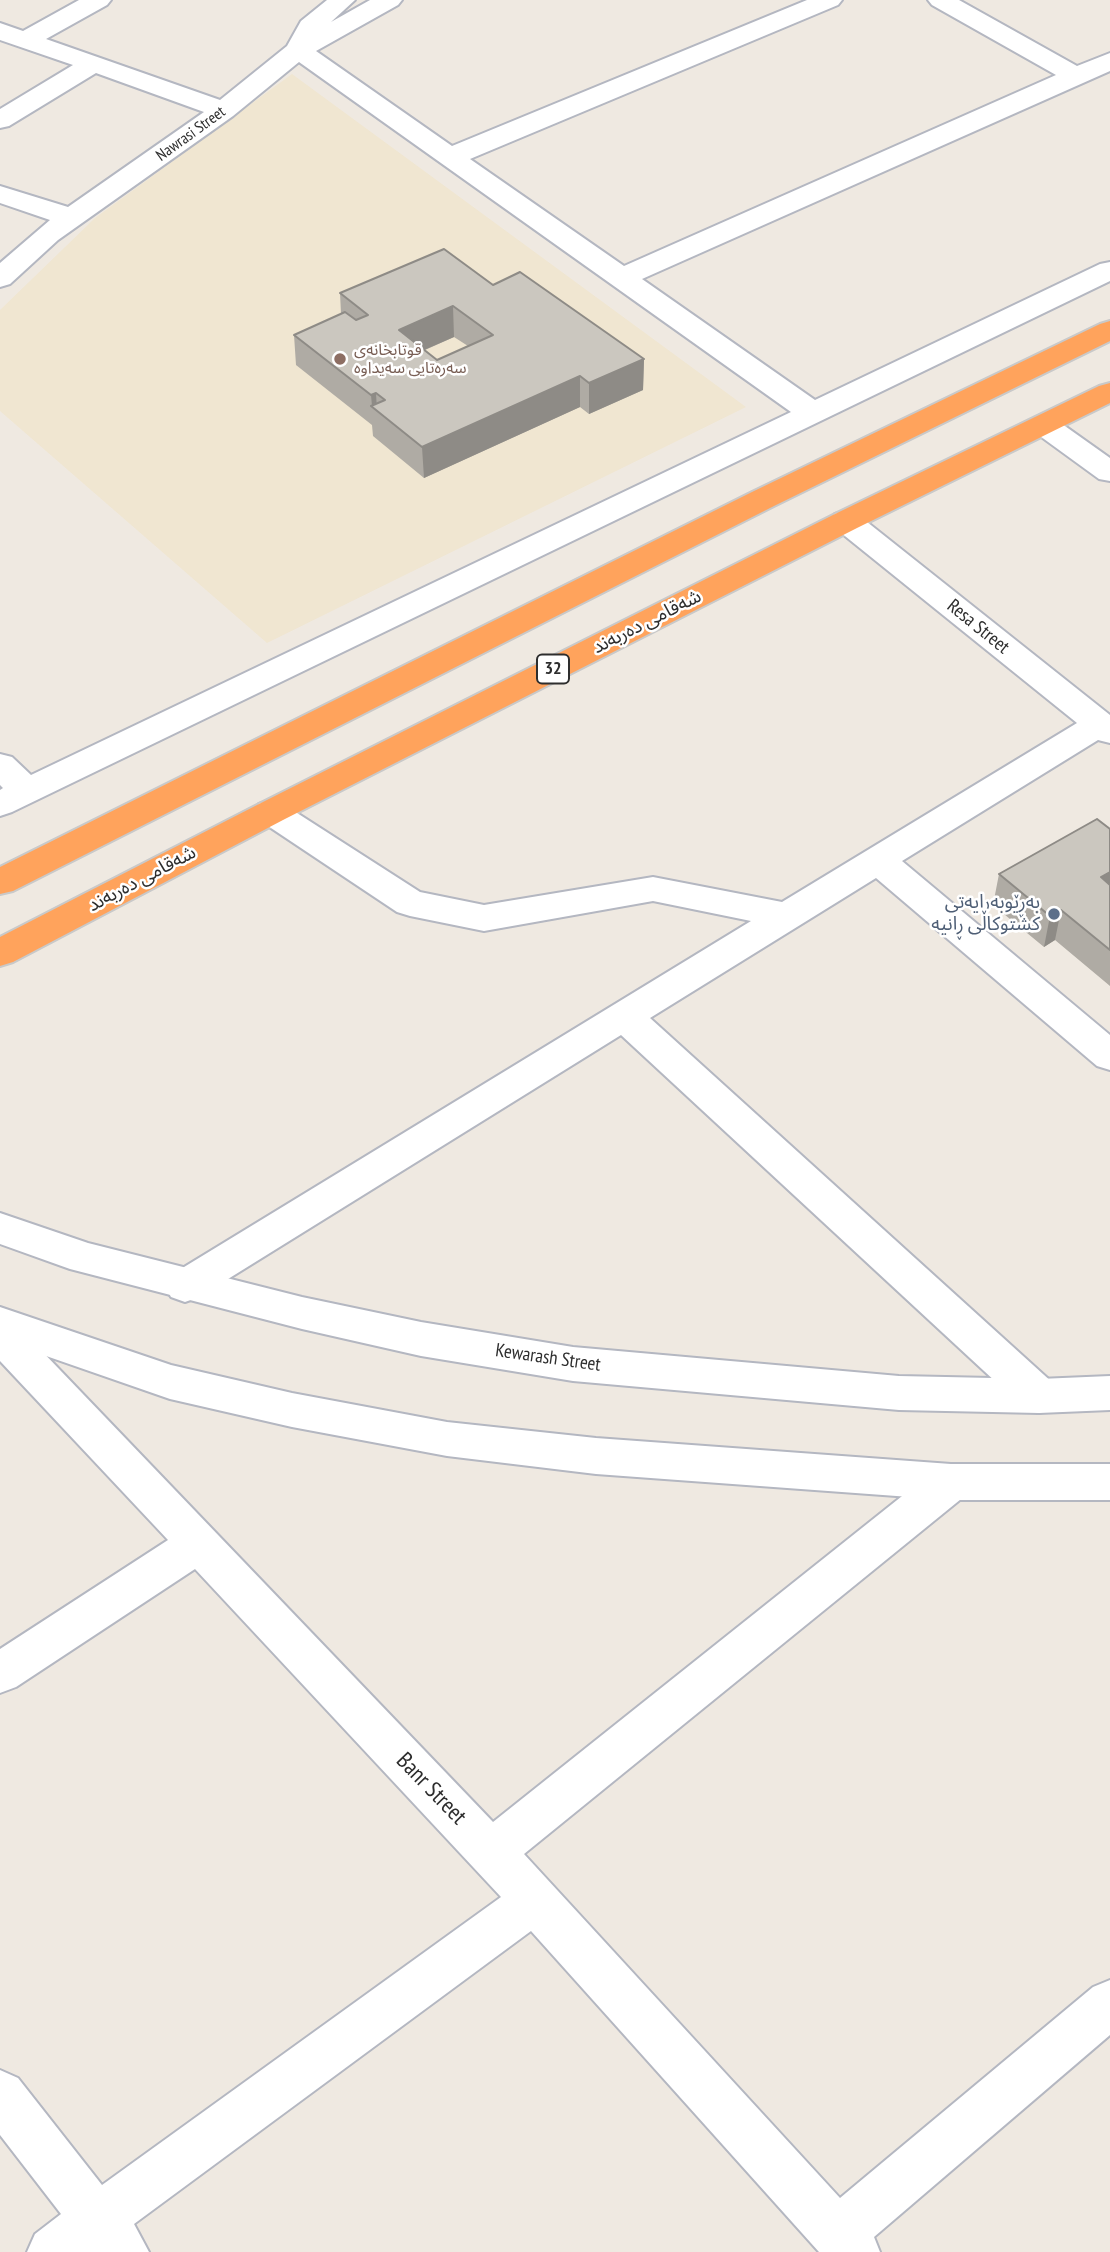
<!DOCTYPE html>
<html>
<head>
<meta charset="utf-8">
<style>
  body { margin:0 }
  canvas { display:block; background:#efe9e1 }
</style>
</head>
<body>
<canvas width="1110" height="2252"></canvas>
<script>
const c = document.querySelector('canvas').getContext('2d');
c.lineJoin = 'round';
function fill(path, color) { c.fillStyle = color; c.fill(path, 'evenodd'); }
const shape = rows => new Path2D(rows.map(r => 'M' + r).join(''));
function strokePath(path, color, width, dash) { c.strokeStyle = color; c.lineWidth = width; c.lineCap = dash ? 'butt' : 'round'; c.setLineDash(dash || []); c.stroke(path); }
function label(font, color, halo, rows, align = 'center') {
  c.font = font + ' "PT Sans Narrow","Noto Sans Arabic",sans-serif'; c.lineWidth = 5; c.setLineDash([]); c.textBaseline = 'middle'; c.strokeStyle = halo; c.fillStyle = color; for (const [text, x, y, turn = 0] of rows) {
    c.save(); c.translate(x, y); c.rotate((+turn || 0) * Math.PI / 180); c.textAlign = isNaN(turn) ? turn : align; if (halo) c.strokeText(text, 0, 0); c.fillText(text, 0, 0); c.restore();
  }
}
fill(shape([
  [292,74,746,407,267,643,0,411,0,310,95,218]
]), '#f0e6d1');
const street = shape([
  [79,0,111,0,107,5,46,39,220,100,287,46,301,21,327,0,355,0,331,22,370,0,402,0,398,5,316,51,452,146,807,0,842,0,838,5,470,159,624,266,1056,75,932,5,928,0,959,0,1077,66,1110,53,1110,71,642,279,815,400,1100,264,1110,262,1110,281,12,812,0,816,0,790,3,788,0,785,0,754,12,757,31,775,791,412,299,62,233,116,58,240,10,284,0,287,0,263,50,220,0,203,0,186,68,207,204,112,96,73,9,126,0,128,0,109,73,65,0,40,0,23,23,31,79,0],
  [1044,416,1055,419,1110,458,1110,481,1099,479,1033,431,1029,425,1033,419,1044,416],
  [846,511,857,514,1110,715,1110,743,1098,740,902,861,1110,1035,1110,1070,1097,1066,876,878,650,1018,1054,1384,1060,1396,1054,1408,1039,1413,1024,1408,621,1035,199,1297,185,1302,171,1297,165,1286,171,1275,751,921,653,901,484,931,410,916,397,912,259,820,254,812,259,804,271,800,283,804,420,892,484,905,653,877,782,902,1077,723,835,528,830,521,835,514,846,511],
  [0,1318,14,1322,493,1822,936,1469,951,1464,966,1469,972,1482,966,1495,524,1854,840,2198,1093,1987,1110,1980,1110,2035,874,2237,880,2252,819,2252,531,1931,134,2224,149,2252,27,2252,35,2234,61,2214,0,2135,0,2070,18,2078,102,2185,501,1897,195,1569,16,1687,0,1693,0,1649,168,1540,0,1361,0,1318]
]);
const secondary = shape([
  [0,1213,88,1243,302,1297,421,1322,573,1347,899,1376,1039,1379,1110,1376,1110,1410,1039,1413,899,1410,573,1381,421,1356,302,1329,70,1269,0,1244,0,1213],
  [0,1307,171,1365,292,1393,447,1422,596,1438,951,1464,1110,1464,1110,1500,951,1500,596,1474,447,1456,292,1427,170,1399,0,1340,0,1307]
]);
const highway = shape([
  [1110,321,1110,341,774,506,13,891,0,894,0,867,752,492,1100,324,1110,321],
  [1110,383,1110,403,857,528,283,820,13,962,0,966,0,937,259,804,835,514,1099,386,1110,383]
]);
strokePath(street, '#b4b7c1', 4);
strokePath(secondary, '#b4b7c1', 4);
strokePath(highway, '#c9c9c9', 4);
fill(street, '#fff');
fill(secondary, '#fff');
fill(highway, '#ffa35c');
fill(shape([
  [493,285,644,359,643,390,589,414,580,407,424,478,373,436,372,425,296,365,294,335,341,314,340,293],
  [454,337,468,346,437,360,425,350],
  [1110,829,1110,986,1055,940,1044,947,993,905,999,874]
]), '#afaba4');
fill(shape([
  [453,306,454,337,401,360,399,330],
  [644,359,643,390,589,414,589,383],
  [580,376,580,407,424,478,422,447],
  [376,393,377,411,372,406,371,395],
  [1110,872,1110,899,1101,877],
  [1061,910,1055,940,1044,947,1050,916]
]), '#8e8b86');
const building = shape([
  [444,249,493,285,520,272,644,359,589,383,580,376,422,447,371,406,385,400,376,393,371,395,294,335,345,312,356,320,368,315,340,293,444,249],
  [453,306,493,335,437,360,399,330,453,306],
  [1097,819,1110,829,1110,872,1101,877,1110,885,1110,950,1061,910,1050,916,999,874,1097,819]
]);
fill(building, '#cbc7bf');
strokePath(building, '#8e8b86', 2);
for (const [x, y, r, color] of [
  [340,359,7,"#8d6e63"],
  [1054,914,7,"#5c6f8a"]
]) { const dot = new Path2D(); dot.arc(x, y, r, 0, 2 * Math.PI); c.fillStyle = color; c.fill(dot); strokePath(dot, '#fff', 2.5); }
label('16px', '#2e2e2e', '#fff', [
  ["Nawrasi Street",191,134,-36]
]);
label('16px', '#785e54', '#fff', [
  ["قوتابخانەی",354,350],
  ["سەرەتایی سەیداوە",354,368]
], 'left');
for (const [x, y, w] of [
  [553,669,32]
]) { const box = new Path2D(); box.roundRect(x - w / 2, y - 14.5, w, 29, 5); c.fillStyle = '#fff'; c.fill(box); strokePath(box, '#2e2e2e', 2); }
label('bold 18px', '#2e2e2e', null, [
  ["32",553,669]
]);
label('19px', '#2e2e2e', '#fff', [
  ["شەقامی دەربەند",647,622,-27],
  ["Resa Street",978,627,39],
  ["شەقامی دەربەند",142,879,-28],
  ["Kewarash Street",548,1358,8]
]);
label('19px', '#4e5e75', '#fff', [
  ["بەڕێوبەرایەتی",1040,903],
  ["کشتوکاڵی ڕانیە",1040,925]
], 'right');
label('23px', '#2e2e2e', '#fff', [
  ["Banr Street",431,1789,46]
]);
</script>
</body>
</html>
